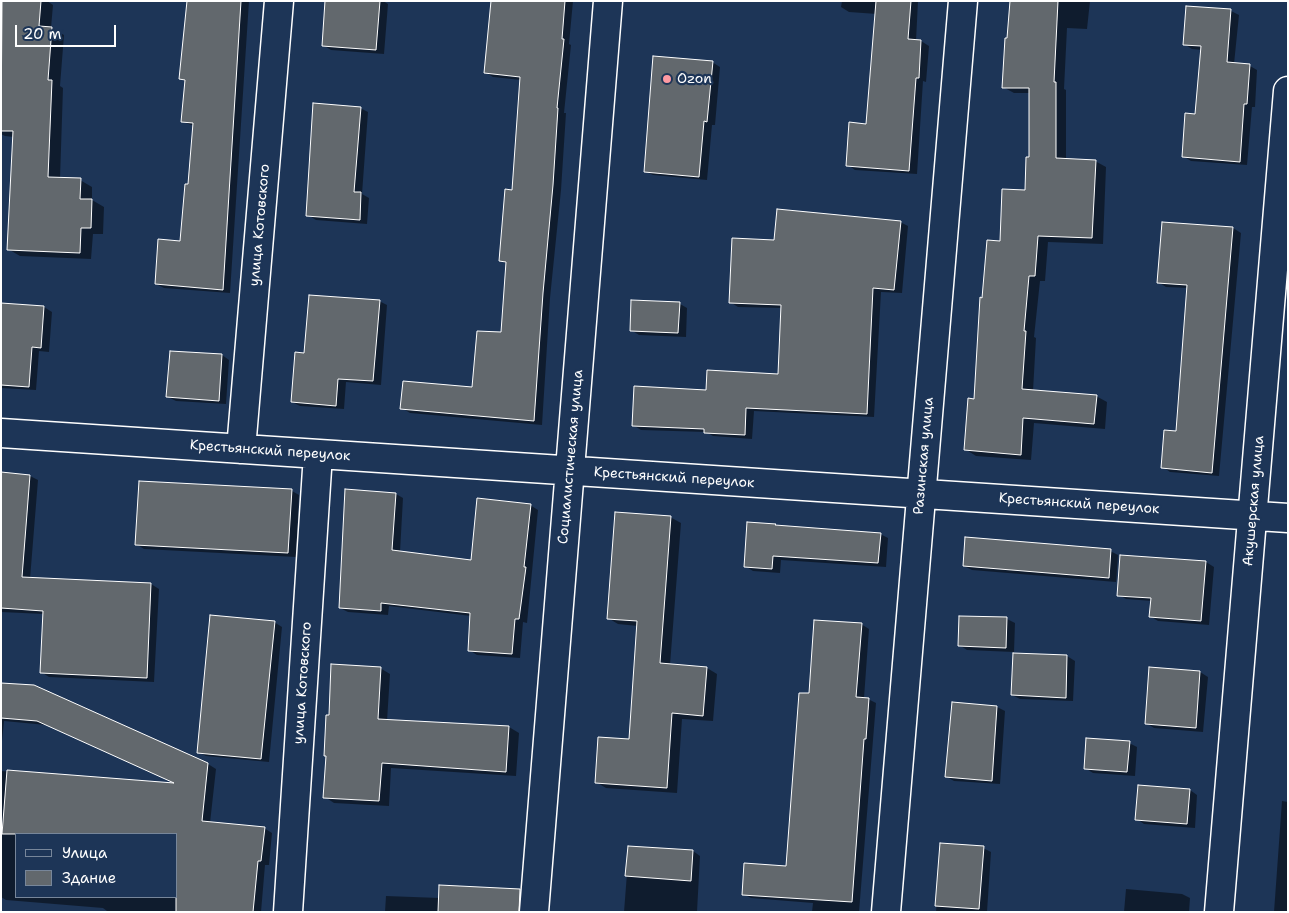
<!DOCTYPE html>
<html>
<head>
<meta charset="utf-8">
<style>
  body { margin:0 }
  #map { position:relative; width:1289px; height:913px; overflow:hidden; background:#1d3557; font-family:"Shantell Sans",sans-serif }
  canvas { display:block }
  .frame { position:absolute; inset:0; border:2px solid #fff; pointer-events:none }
  .legend { position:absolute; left:15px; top:833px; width:162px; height:65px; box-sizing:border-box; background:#1d3557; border:1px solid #77869a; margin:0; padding:6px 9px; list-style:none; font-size:15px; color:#fff }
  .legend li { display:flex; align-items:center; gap:10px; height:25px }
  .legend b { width:25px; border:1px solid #77869a }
  .scale { position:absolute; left:15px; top:25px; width:101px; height:22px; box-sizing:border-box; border:2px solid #fff; border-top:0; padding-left:6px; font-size:15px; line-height:18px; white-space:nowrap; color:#fff; -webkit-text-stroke:4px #1d3557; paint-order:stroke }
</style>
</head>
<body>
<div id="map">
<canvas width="1289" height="913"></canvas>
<div class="frame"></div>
<ul class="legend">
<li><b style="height:6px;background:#1d3557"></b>Улица</li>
<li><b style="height:14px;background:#62686d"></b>Здание</li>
</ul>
<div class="scale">20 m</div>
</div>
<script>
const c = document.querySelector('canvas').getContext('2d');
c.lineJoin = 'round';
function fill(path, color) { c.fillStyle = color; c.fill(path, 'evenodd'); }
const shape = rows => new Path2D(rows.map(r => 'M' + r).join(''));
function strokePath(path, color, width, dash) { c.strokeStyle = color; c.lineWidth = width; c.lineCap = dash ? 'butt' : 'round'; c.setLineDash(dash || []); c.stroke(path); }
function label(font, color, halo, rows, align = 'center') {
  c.font = font + ' "Shantell Sans",sans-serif'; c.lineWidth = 4.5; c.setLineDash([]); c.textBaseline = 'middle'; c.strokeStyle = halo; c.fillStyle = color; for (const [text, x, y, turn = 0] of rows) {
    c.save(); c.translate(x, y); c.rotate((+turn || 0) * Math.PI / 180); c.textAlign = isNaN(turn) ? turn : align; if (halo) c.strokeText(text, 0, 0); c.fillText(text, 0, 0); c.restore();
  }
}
fill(shape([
  [4,1,47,1,53,5,51,28,64,35,60,86,63,88,60,179,80,180,92,187,92,200,104,207,103,234,93,234,91,259,20,256,8,249,14,137,5,136,1,134,1,31],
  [188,1,249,1,230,293,164,288,156,284,182,242,190,186,194,126,183,122,186,82,180,78],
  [327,1,383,1,388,4,384,54,331,50,323,45],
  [499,1,573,1,569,44,571,45,564,113,566,113,561,190,550,298,542,425,410,413,402,408,473,388,502,334,507,264,500,260,514,191,521,80,493,77,485,72],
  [842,1,918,1,916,41,921,41,929,46,926,82,923,81,917,174,855,170,848,165,867,125,877,14,849,12,841,7],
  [1012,1,1090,1,1087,29,1067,28,1064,89,1066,90,1066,160,1095,161,1106,167,1103,244,1048,242,1045,281,1040,281,1034,337,1036,338,1033,391,1096,396,1107,402,1105,429,1034,423,1031,460,976,456,965,449,975,400,984,299,1001,242,1026,191,1030,158,1030,93,1014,93,1003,87],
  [1187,7,1231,11,1239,15,1234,64,1250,66,1257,70,1255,107,1252,107,1247,165,1191,161,1183,156,1196,115,1202,50,1192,49,1184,44],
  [712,62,720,67,715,125,712,125,707,180,653,175,645,171],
  [360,108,368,112,362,194,369,198,367,224,316,220,308,215],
  [900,222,908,226,902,293,881,292,874,417,754,411,752,439,713,436,706,432,641,430,633,425,707,391,779,375,782,308,738,307,730,302,775,241],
  [1233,228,1241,233,1219,476,1170,472,1163,467,1177,433,1188,288,1166,287,1158,282],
  [379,301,387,305,381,385,346,382,344,409,300,406,292,402,305,354],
  [1,304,44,307,52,312,49,352,39,351,36,390,1,388],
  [680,304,687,308,686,337,639,335,631,330],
  [222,355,229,360,226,404,176,401,168,397],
  [1,474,30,476,38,480,30,579,151,584,159,589,154,682,49,677,41,672,44,614,1,612],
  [292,491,299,495,296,557,144,549,136,544],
  [396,494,403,498,400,552,472,561,530,505,538,510,527,623,523,622,520,658,477,655,469,650,471,616,389,606,388,615,348,612,340,608],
  [670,517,681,523,670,665,707,668,717,674,713,721,682,719,677,793,606,788,596,782,630,740,638,626,618,624,608,618],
  [748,523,880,534,888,538,886,567,781,560,780,573,753,571,745,566],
  [1110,551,1118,555,1116,582,972,570,964,566],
  [1121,556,1206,562,1214,567,1209,625,1158,621,1150,616,1152,601,1126,599,1119,595],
  [1007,619,1015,623,1014,652,967,650,959,645],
  [274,622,282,627,269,762,206,756,198,752],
  [861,624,869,629,864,698,868,699,876,703,859,912,812,912,813,903,751,898,743,894,787,867,810,695],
  [1067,656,1075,661,1073,701,1020,699,1012,695],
  [380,668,390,674,387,721,509,727,519,733,516,776,391,768,389,806,334,803,325,797,330,716],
  [1150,669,1200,672,1208,677,1203,732,1154,728,1146,723],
  [1,684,208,764,216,769,210,823,264,828,272,833,269,865,265,865,261,912,118,912,107,911,103,908,6,900,1,897,1,771,177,784,46,725,4,721,1,751],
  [16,834,176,834,176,897,16,897],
  [953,703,997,707,1005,711,1000,784,954,781,947,777],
  [1129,743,1137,747,1135,776,1093,773,1085,768],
  [1190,790,1197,795,1195,828,1144,824,1137,819],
  [1282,801,1288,802,1288,912,1274,912],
  [941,844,983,848,991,852,987,912,936,912],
  [629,847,693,851,700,856,697,912,624,912],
  [1126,889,1182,894,1190,898,1189,912,1124,912],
  [386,896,440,898,499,912,385,912]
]), '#0007');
const building = shape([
  [2,1,41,1,39,26,52,27,48,80,52,80,48,177,81,178,80,199,92,199,91,228,81,228,80,253,7,250,13,131,1,131,2,1],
  [187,1,241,1,223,290,155,284,158,239,180,241,185,184,188,184,193,123,181,122,185,80,179,79,187,1],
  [325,1,380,1,376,50,322,46,325,1],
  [491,1,565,1,562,39,564,39,557,108,558,108,553,185,543,293,534,421,400,409,403,381,472,387,477,331,501,332,506,262,499,261,505,189,512,190,520,77,484,73,491,1],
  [876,1,911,1,908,39,921,40,919,78,916,78,909,171,846,166,849,122,866,124,876,1],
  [1010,1,1058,1,1054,82,1056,82,1056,158,1096,160,1092,238,1038,236,1035,276,1029,276,1024,331,1026,331,1022,389,1097,395,1094,424,1023,418,1021,455,964,450,968,398,974,399,980,297,982,298,987,240,1000,241,1002,189,1025,190,1026,157,1029,157,1029,88,1002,88,1005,38,1007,38,1010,1],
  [1186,6,1231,9,1227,62,1250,64,1247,104,1244,104,1240,162,1182,157,1185,113,1195,114,1201,46,1183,45,1186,6],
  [653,56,713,61,707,122,704,121,699,177,644,172,653,56],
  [313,103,361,107,354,192,361,192,360,220,306,216,313,103],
  [777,209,901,221,894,290,873,288,867,414,746,408,745,435,704,433,704,429,632,426,634,386,706,390,707,370,778,374,781,305,729,303,732,238,774,240,777,209],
  [1162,222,1233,227,1212,473,1161,468,1164,430,1176,431,1187,285,1157,283,1162,222],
  [309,295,380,300,373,381,338,379,336,406,291,402,295,352,304,353,309,295],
  [631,300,680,302,678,333,630,331,631,300],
  [1,303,44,306,41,348,32,347,29,387,1,385,1,303],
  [170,351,222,354,219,401,166,397,170,351],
  [1,472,30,475,22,577,151,583,147,678,40,673,43,611,1,608,1,472],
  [139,481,292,489,288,553,135,545,139,481],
  [345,489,396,493,392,550,471,560,477,498,531,504,524,567,526,567,519,619,515,619,512,654,468,651,470,613,381,603,381,611,339,608,345,489],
  [615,512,671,516,660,663,707,667,703,716,672,713,667,788,595,783,598,737,629,739,637,621,607,619,615,512],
  [747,522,776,524,775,525,881,533,878,563,773,556,772,569,744,567,747,522],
  [965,537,1111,549,1109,578,963,566,965,537],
  [1120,555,1206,561,1201,621,1149,617,1151,598,1117,596,1120,555],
  [210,615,275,621,261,759,197,753,210,615],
  [959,616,1007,617,1006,648,958,646,959,616],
  [814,620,862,623,856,697,869,698,866,739,864,739,852,902,742,895,744,863,786,866,799,693,809,693,814,620],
  [1013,653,1067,655,1066,698,1011,695,1013,653],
  [331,664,381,667,378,719,509,726,506,772,382,763,379,801,323,798,326,756,324,756,326,715,329,715,331,664],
  [1149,667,1200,671,1196,728,1145,724,1149,667],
  [1,683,34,685,208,763,202,821,265,827,261,861,258,861,253,912,176,912,176,834,2,834,7,770,174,783,37,721,1,718,1,683],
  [952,702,997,706,992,781,945,777,952,702],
  [1086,738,1130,741,1127,772,1084,769,1086,738],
  [1138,785,1190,789,1187,824,1135,820,1138,785],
  [940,843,984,846,979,909,935,906,940,843],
  [628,846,693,850,691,881,625,876,628,846],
  [439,885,520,889,519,912,438,912,439,885]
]);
fill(building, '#62686d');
strokePath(building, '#fff', 1);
const minor = shape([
  [1,433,1288,518],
  [241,449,279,1],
  [288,912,318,454],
  [534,912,608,1],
  [886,912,963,1],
  [1219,912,1288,91]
]);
strokePath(minor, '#fff', 31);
strokePath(minor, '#1d3557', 28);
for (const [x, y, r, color] of [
  [667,79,5,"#ff9aa2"]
]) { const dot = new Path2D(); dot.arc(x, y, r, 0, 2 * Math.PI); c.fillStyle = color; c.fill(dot); strokePath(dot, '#1d3557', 2); }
label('14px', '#fff', '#1d3557', [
  ["Ozon",677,79]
], 'left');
label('14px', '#fff', '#1d3557', [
  ["улица Котовского",260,225,-85],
  ["Крестьянский переулок",270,451,4],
  ["Разинская улица",924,456,-85],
  ["Социалистическая улица",571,457,-85],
  ["Крестьянский переулок",674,478,4],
  ["Акушерская улица",1254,501,-85],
  ["Крестьянский переулок",1079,504,4],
  ["улица Котовского",303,683,-86]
]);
</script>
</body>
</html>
